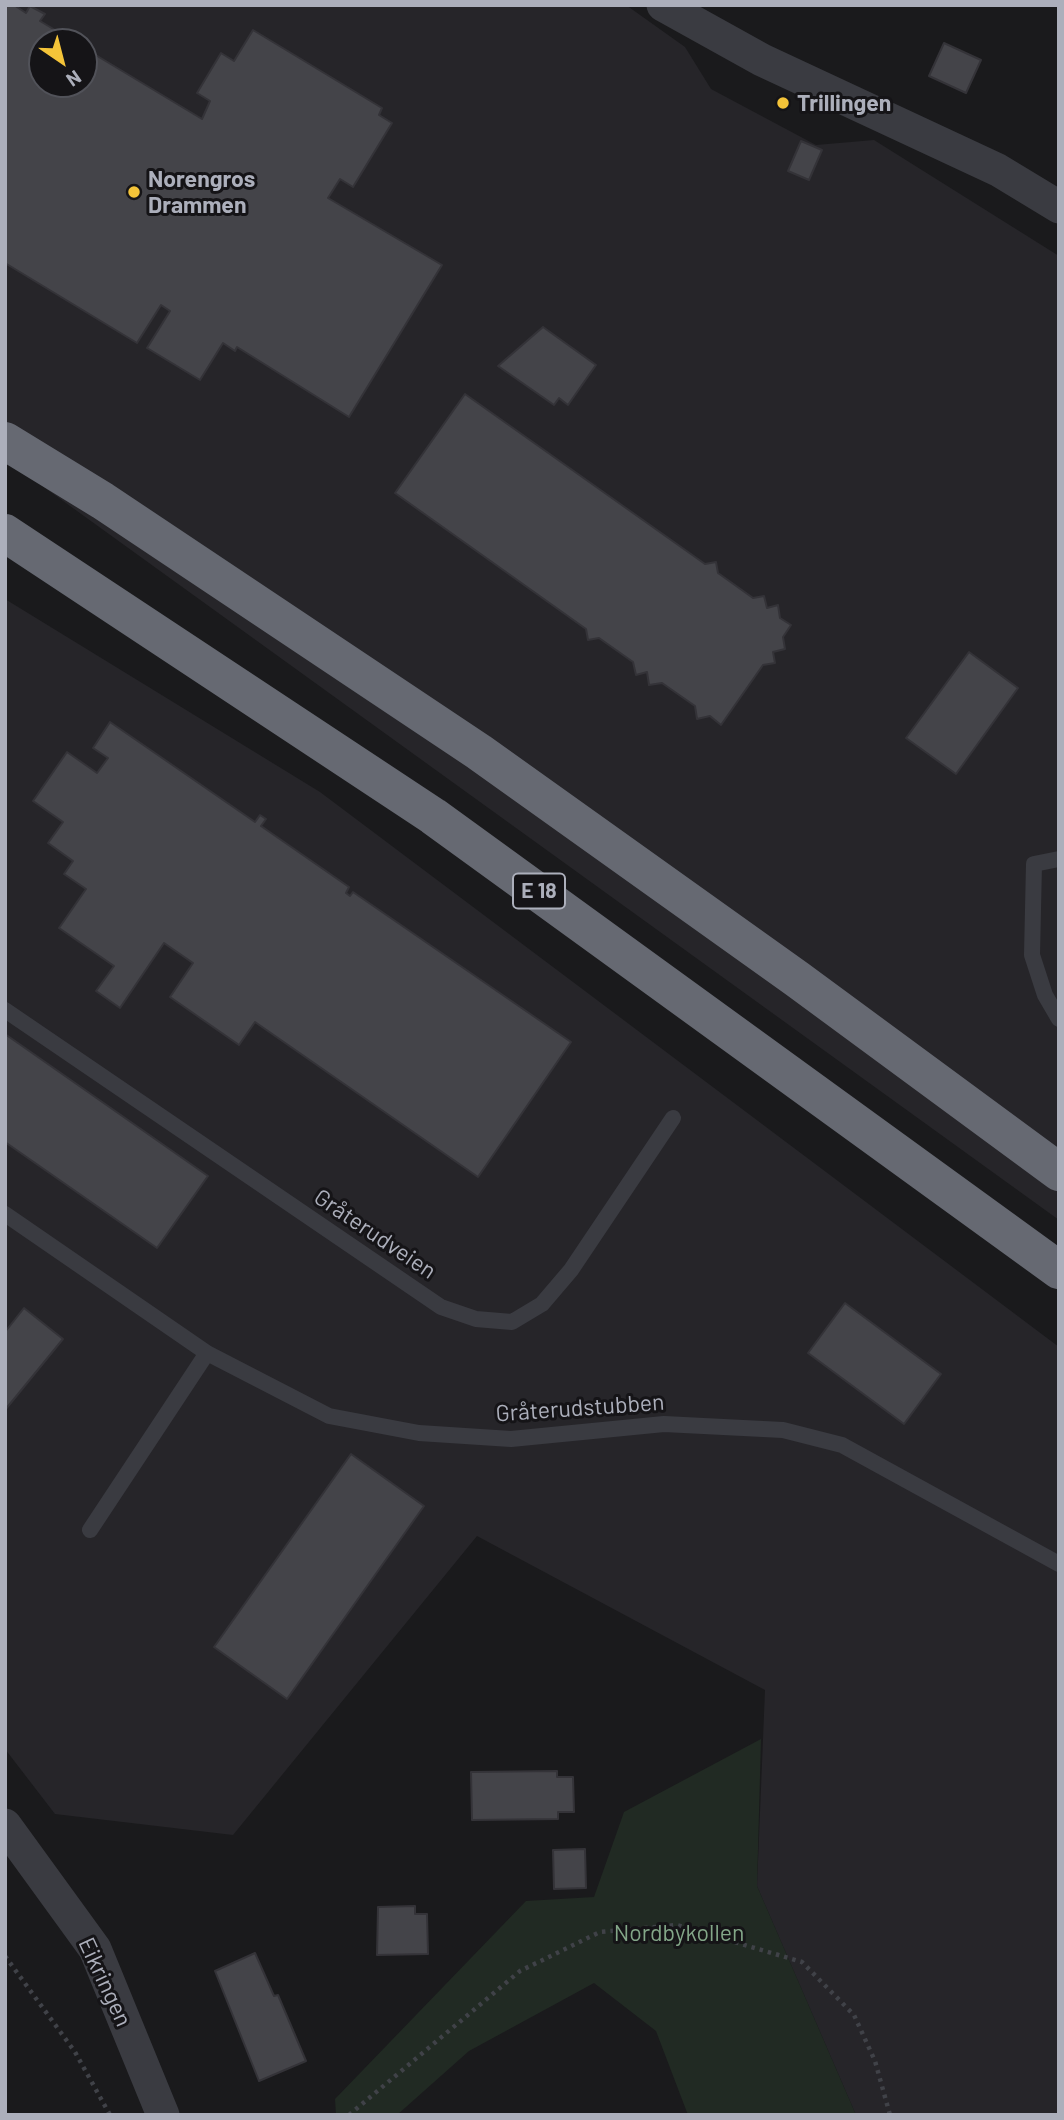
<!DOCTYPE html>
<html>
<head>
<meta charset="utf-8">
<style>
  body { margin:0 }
  #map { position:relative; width:1064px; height:2120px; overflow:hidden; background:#1a1a1c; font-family:Barlow,sans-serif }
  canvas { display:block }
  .frame { position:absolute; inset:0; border:7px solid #acafbb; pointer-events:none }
  .north { position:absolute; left:28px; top:28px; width:70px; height:70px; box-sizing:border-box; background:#151417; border:2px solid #515259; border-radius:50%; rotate:145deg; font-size:19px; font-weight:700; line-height:28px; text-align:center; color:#acafbb }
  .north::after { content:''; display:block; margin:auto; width:24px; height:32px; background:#f4c439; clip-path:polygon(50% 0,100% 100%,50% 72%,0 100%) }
</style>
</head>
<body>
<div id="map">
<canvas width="1064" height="2120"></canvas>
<div class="frame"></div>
<div class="north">N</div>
</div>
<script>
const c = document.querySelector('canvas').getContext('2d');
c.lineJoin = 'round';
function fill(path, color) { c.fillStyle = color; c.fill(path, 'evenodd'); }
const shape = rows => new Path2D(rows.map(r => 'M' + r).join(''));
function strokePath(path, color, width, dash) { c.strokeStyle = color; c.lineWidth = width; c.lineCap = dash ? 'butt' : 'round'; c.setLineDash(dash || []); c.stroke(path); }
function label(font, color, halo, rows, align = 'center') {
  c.font = font + ' Barlow,sans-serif'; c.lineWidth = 6; c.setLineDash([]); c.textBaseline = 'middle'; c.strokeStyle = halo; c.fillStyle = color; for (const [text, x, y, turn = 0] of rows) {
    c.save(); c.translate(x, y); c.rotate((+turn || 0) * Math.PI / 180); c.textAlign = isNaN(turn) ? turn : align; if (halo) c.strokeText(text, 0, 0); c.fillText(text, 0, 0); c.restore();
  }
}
fill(shape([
  [5,5,626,5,685,47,711,89,816,145,874,140,1059,256,1059,1220,5,459],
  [42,42,84,42,84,84,42,84],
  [5,599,320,792,1059,1347,1059,2115,856,2115,757,1886,765,1690,477,1536,233,1835,55,1814,5,1749]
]), '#262529');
fill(shape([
  [761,1739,757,1886,856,2115,688,2115,656,2031,594,1983,469,2051,397,2115,336,2115,335,2099,526,1901,594,1897,624,1812]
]), '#212a23');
const building = shape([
  [5,5,14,5,26,13,30,6,45,14,40,21,75,42,42,42,42,84,84,84,84,48,202,119,210,101,197,93,221,53,234,61,253,30,382,108,379,115,392,123,353,187,340,179,328,198,442,265,349,417,237,347,235,351,223,343,200,380,147,348,170,311,161,305,137,343,5,263,5,5],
  [944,43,981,60,966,93,929,76,944,43],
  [801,141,822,150,809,180,788,171,801,141],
  [543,327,596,365,568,405,559,398,554,405,498,366,543,327],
  [465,394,705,564,716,562,718,573,753,598,764,596,767,608,778,605,780,618,791,625,783,637,785,649,773,652,775,663,763,665,721,725,710,716,697,719,695,706,662,683,649,685,647,672,636,675,633,662,599,638,588,640,586,629,395,493,465,394],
  [969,652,1018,688,956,774,906,738,969,652],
  [110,722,255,822,260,815,266,819,261,826,349,887,346,893,350,896,353,892,571,1042,478,1177,255,1022,239,1045,170,997,193,963,164,943,120,1008,96,991,114,966,59,928,86,889,64,874,73,861,48,843,63,822,33,801,67,752,97,773,108,758,93,748,110,722],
  [5,1034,208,1176,157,1248,5,1142,5,1034],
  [845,1303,941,1374,904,1424,808,1353,845,1303],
  [24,1308,63,1339,5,1410,5,1332,24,1308],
  [351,1454,424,1506,287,1699,214,1647,351,1454],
  [557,1771,557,1777,573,1777,574,1812,558,1812,558,1819,472,1820,471,1772,557,1771],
  [585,1849,586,1888,554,1889,553,1850,585,1849],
  [415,1906,415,1914,427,1914,428,1954,377,1955,378,1907,415,1906],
  [255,1953,274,1996,278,1995,306,2061,259,2081,215,1971,255,1953]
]);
fill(building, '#444449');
strokePath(building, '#343338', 2);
strokePath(shape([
  [5,1956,75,2052,110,2115],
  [349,2115,520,1971,600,1932,677,1925,802,1962,854,2015,875,2061,890,2115]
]), '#404248', 4.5, [3.5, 5]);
strokePath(shape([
  [1059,859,1034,864,1032,955,1045,995,1059,1019],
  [5,1010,441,1307,476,1319,512,1322,542,1304,571,1270,673,1118],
  [5,1214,207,1353,329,1416,419,1433,511,1439,664,1424,783,1430,842,1445,1059,1564],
  [90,1530,207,1353]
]), '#3a3b41', 16);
strokePath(shape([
  [663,5,762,60,998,170,1059,207],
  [5,1825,95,1949,163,2115]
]), '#3a3b41', 33);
strokePath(shape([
  [5,441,103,501,479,752,797,979,1059,1172],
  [5,533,433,816,1059,1270]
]), '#666972', 38);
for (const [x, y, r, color] of [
  [783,103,7,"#f4c439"],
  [134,192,7,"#f4c439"]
]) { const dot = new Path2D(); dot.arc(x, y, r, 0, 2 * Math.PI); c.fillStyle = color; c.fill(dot); strokePath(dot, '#151417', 2.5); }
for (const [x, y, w] of [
  [539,891,52]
]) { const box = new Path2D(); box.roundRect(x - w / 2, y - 17.5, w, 35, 5); c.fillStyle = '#151417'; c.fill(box); strokePath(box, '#acafbb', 2); }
label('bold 21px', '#acafbb', null, [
  ["E 18",539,891]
]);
label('bold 23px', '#acafbb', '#151417', [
  ["Trillingen",797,103],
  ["Norengros",148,179],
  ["Drammen",148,205]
], 'left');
label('23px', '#acafbb', '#151417', [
  ["Gråterudveien",375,1234,34],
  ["Gråterudstubben",580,1408,-4],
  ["Eikringen",105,1982,65]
]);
label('23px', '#83a688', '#151417', [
  ["Nordbykollen",679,1933]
]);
</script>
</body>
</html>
